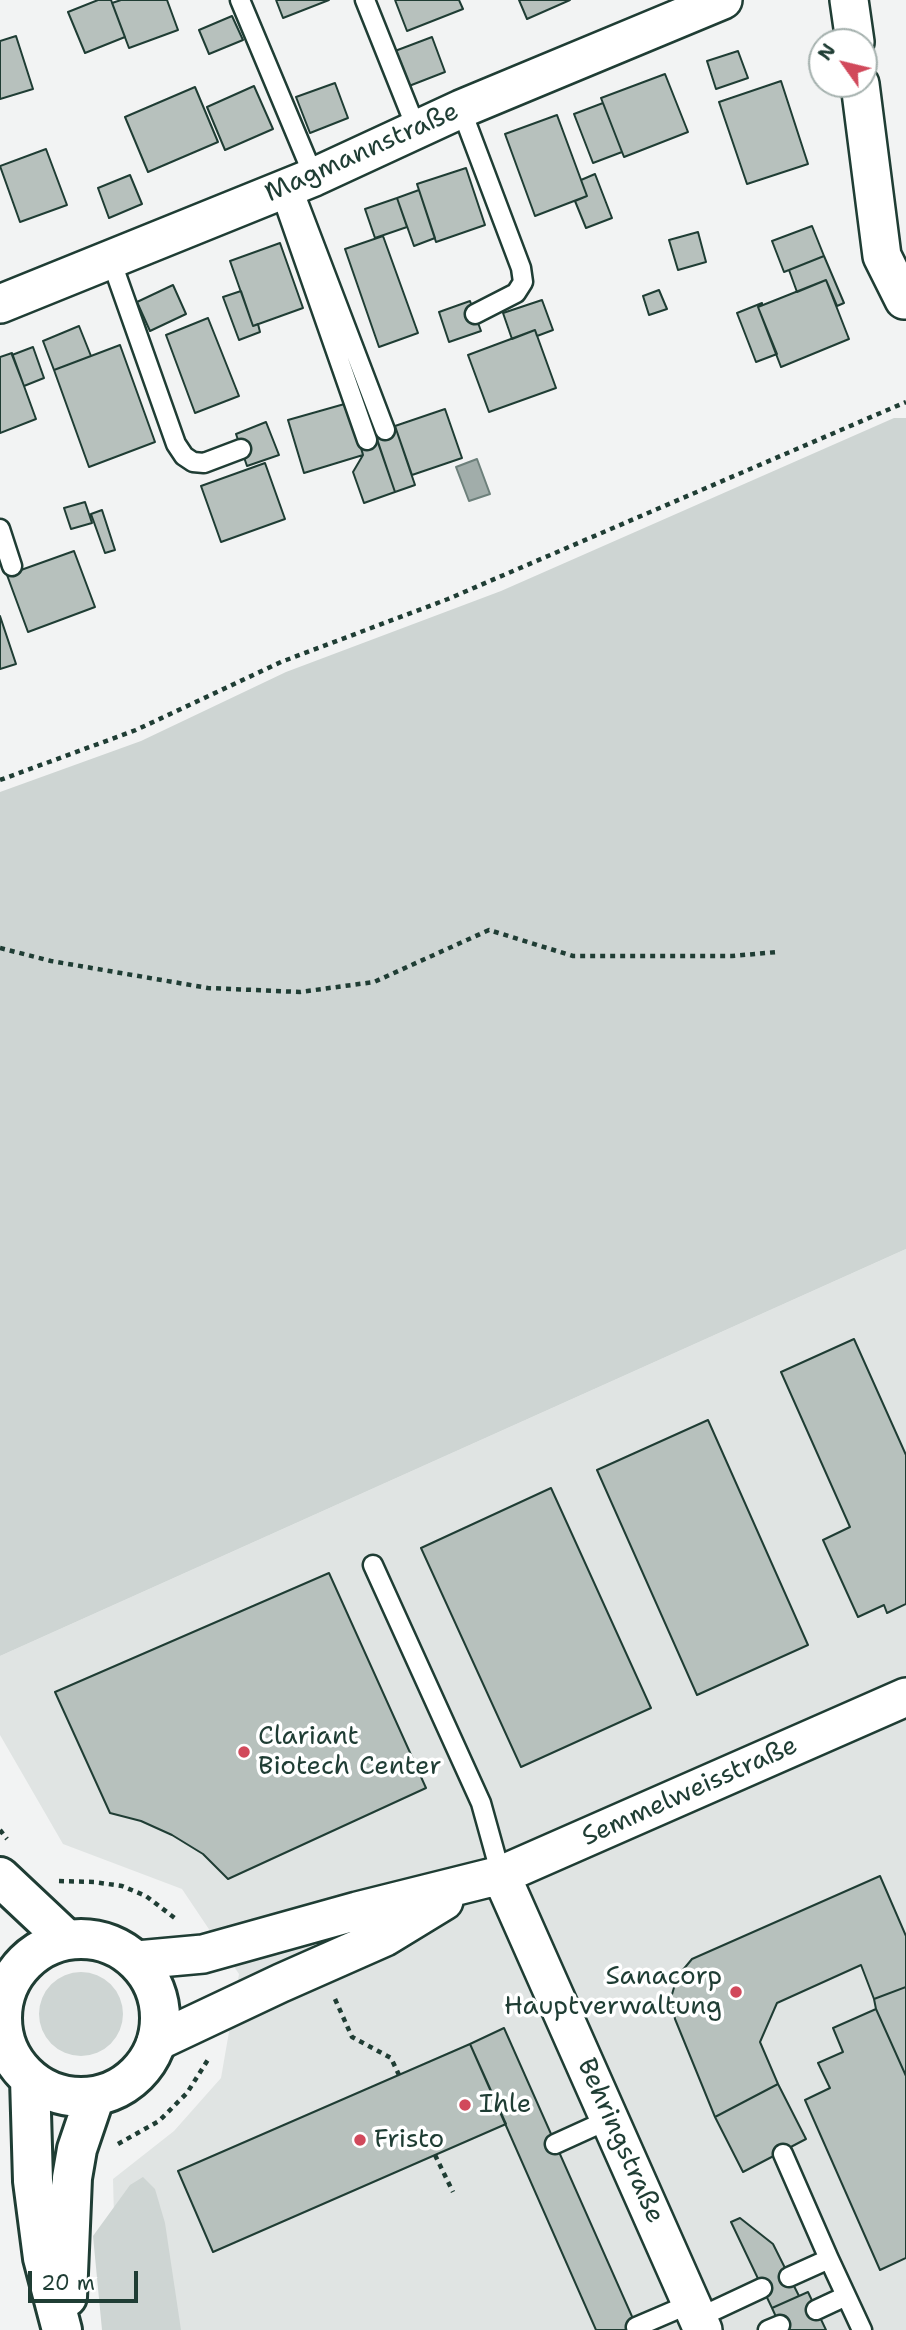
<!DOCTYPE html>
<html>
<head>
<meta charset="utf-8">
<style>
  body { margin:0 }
  #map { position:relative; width:906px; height:2330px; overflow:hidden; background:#f2f3f3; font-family:"Shantell Sans",sans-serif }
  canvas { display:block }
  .north { position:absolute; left:808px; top:28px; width:70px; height:70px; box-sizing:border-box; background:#fff; border:2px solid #a5b1ae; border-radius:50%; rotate:304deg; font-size:19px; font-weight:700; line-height:28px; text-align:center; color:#1f3d34 }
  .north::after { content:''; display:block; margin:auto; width:24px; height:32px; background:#d1495b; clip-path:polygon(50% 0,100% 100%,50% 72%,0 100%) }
  .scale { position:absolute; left:28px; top:2271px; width:110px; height:32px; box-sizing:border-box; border:4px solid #1f3d34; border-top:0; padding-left:9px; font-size:21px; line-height:24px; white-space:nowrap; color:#1f3d34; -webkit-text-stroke:5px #fff; paint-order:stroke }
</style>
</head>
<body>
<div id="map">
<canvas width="906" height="2330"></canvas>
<div class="north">N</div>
<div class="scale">20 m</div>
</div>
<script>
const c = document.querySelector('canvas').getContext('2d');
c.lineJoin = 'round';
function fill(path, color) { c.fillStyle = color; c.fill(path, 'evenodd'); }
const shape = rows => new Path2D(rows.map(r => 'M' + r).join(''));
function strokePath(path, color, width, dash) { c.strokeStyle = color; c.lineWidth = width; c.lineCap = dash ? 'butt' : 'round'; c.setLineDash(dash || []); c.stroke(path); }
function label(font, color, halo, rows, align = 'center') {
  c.font = font + ' "Shantell Sans",sans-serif'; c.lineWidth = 7; c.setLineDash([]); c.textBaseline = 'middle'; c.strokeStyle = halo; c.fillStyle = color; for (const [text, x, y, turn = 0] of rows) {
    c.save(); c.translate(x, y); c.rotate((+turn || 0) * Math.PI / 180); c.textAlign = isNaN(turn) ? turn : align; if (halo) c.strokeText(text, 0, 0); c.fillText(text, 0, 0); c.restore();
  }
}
fill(shape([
  [906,1249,906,2330,117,2330,113,2179,174,2131,221,2078,239,1974,182,1889,63,1844,0,1735,0,1656]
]), '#e0e4e3');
fill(shape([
  [894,418,906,418,906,1249,0,1656,0,792,141,741,286,672,501,591],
  '39 2014a42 42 0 1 1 84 0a42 42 0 1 1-84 0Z',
  [143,2177,155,2189,165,2223,181,2330,102,2330,93,2236,130,2185]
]), '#ced5d3');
const water = shape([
  [477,459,490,494,469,501,456,467,477,459]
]);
fill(water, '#a1adaa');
strokePath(water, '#6d807b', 2);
const building = shape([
  [98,0,111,0,125,37,85,53,68,12,98,0],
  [121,0,167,0,178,30,129,48,112,3,121,0],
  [276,0,329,0,283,18,276,0],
  [395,0,459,0,463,9,407,31,395,0],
  [519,0,570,0,527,19,519,0],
  [232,16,243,40,209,54,199,30,232,16],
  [16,36,33,89,0,99,0,41,16,36],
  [432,37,445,72,409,86,395,51,432,37],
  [738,51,748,78,716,89,707,61,738,51],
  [665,74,688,132,624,157,601,98,665,74],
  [781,81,808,164,747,184,719,102,781,81],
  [335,83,348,118,310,133,296,97,335,83],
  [254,86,273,129,225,150,207,107,254,86],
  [195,87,218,142,148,172,125,117,195,87],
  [603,103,622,152,593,163,574,114,603,103],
  [557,115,587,196,535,216,505,134,557,115],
  [46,149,67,205,20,222,0,166,46,149],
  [466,168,485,225,436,242,417,184,466,168],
  [595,174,612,218,586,228,575,201,587,196,581,180,595,174],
  [130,175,142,204,109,218,98,188,130,175],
  [419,190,435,238,414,246,397,198,419,190],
  [397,198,407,227,375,238,365,209,397,198],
  [812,226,824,256,784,272,772,241,812,226],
  [698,232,706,262,678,270,669,240,698,232],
  [383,236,418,333,379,347,345,249,383,236],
  [280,243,303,308,253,326,230,261,280,243],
  [824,256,844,303,837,306,826,280,797,292,789,270,824,256],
  [826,280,849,339,781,367,758,307,826,280],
  [173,285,186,314,150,331,137,302,173,285],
  [659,290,667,309,649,315,643,296,659,290],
  [241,291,253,326,258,324,260,332,239,340,223,297,241,291],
  [542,300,553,330,537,336,535,330,512,339,503,313,542,300],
  [470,301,481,331,449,342,439,312,470,301],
  [762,303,762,305,758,307,777,354,756,362,737,313,762,303],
  [208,318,239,396,195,413,166,335,208,318],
  [79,326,91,356,54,370,43,341,79,326],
  [535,330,556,388,489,412,468,355,535,330],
  [120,345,155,442,89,467,54,370,120,345],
  [33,347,44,378,24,386,12,355,33,347],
  [12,353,36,419,0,433,0,357,12,353],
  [348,403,363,455,304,473,288,420,348,403],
  [445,409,462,458,412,475,395,426,445,409],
  [266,422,279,455,247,466,236,434,266,422],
  [395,426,415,485,395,492,375,433,395,426],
  [376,437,395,492,364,503,353,472,363,455,360,443,376,437],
  [265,463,285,519,221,542,201,486,265,463],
  [85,502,92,523,71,529,64,508,85,502],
  [102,510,115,550,105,553,91,514,102,510],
  [74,551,95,607,28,632,7,575,74,551],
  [0,616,16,664,0,669,0,616],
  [854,1339,906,1455,906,1604,887,1613,884,1605,858,1617,823,1540,850,1527,781,1372,854,1339],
  [708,1420,808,1645,697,1695,597,1470,708,1420],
  [551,1488,651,1708,521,1767,421,1548,551,1488],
  [329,1573,426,1788,228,1879,203,1854,172,1835,141,1821,110,1813,55,1692,329,1573],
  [880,1876,906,1936,906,1987,874,1999,861,1965,777,2003,760,2042,778,2084,715,2117,675,2019,671,1998,677,1977,692,1959,880,1876],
  [906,1987,906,2076,876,2009,874,1999,906,1987],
  [876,2009,906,2076,906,2258,880,2270,805,2100,830,2088,818,2063,843,2052,833,2028,876,2009],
  [504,2028,638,2330,596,2330,470,2044,504,2028],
  [470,2044,506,2124,213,2252,178,2171,470,2044],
  [778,2084,806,2139,743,2172,715,2117,778,2084],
  [740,2218,773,2244,799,2296,772,2308,731,2222,740,2218],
  [808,2292,826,2330,782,2330,772,2308,808,2292]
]);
fill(building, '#b7c1bd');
strokePath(building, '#1f3d34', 2);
const lane = shape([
  [240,0,314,177],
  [365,0,417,130],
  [461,109,521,268,523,282,516,293,475,314],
  [292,186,385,430],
  [280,191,367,440],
  [111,260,176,444,184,456,193,462,204,463,241,449],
  [0,529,12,566],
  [373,1565,481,1803,501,1875],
  [0,2026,2,2026],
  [555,2144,610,2119],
  [783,2154,829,2259,789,2277],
  [829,2259,862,2330],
  [816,2310,846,2296],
  [698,2318,762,2288],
  [636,2327,692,2303],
  [768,2330,780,2325]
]);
const street = shape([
  [849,0,855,42],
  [860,84,882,256,904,300],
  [0,304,314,177,461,109,723,0],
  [501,1875,703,2330],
  [137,1960,203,1954,357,1911,501,1875,906,1697],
  [156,2042,281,1983,385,1937,444,1901]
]);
const secondary = shape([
  [0,1877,67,1940],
  '2 2018a79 79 0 1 1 158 0a79 79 0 1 1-158 0Z',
  [30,2079,33,2181,43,2258,62,2330],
  [67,2297,72,2178,77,2149,95,2096]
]);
strokePath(lane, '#1f3d34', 23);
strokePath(street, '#1f3d34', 42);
strokePath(secondary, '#1f3d34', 44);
strokePath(shape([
  [0,780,136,730,281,662,448,599,906,402],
  [0,948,51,961,208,988,300,992,374,982,489,930,573,956,732,956,777,952],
  [0,1830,7,1839],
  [59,1881,94,1882,122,1886,146,1896,176,1919],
  [335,1999,352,2037,391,2058,399,2075],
  [118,2144,159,2121,187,2093,209,2058],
  [435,2155,453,2192]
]), '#1f3d34', 4.5, [5, 5]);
strokePath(lane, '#fff', 18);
strokePath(street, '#fff', 37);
strokePath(secondary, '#fff', 38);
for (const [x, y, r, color] of [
  [244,1752,7,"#d1495b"],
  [736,1992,7,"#d1495b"],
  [465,2105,7,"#d1495b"],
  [360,2140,7,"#d1495b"]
]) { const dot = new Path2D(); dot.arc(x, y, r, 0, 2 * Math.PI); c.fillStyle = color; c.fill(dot); strokePath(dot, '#fff', 2.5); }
label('26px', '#1f3d34', '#fff', [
  ["Magmannstraße",362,153,-24],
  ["Semmelweisstraße",690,1792,-24],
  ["Behringstraße",620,2141,66]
]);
label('26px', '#1f3d34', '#fff', [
  ["Clariant",258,1737],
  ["Biotech Center",258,1767],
  ["Sanacorp",722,1977,"right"],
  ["Hauptverwaltung",722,2007,"right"],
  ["Ihle",479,2105],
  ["Fristo",374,2140]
], 'left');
</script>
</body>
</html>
